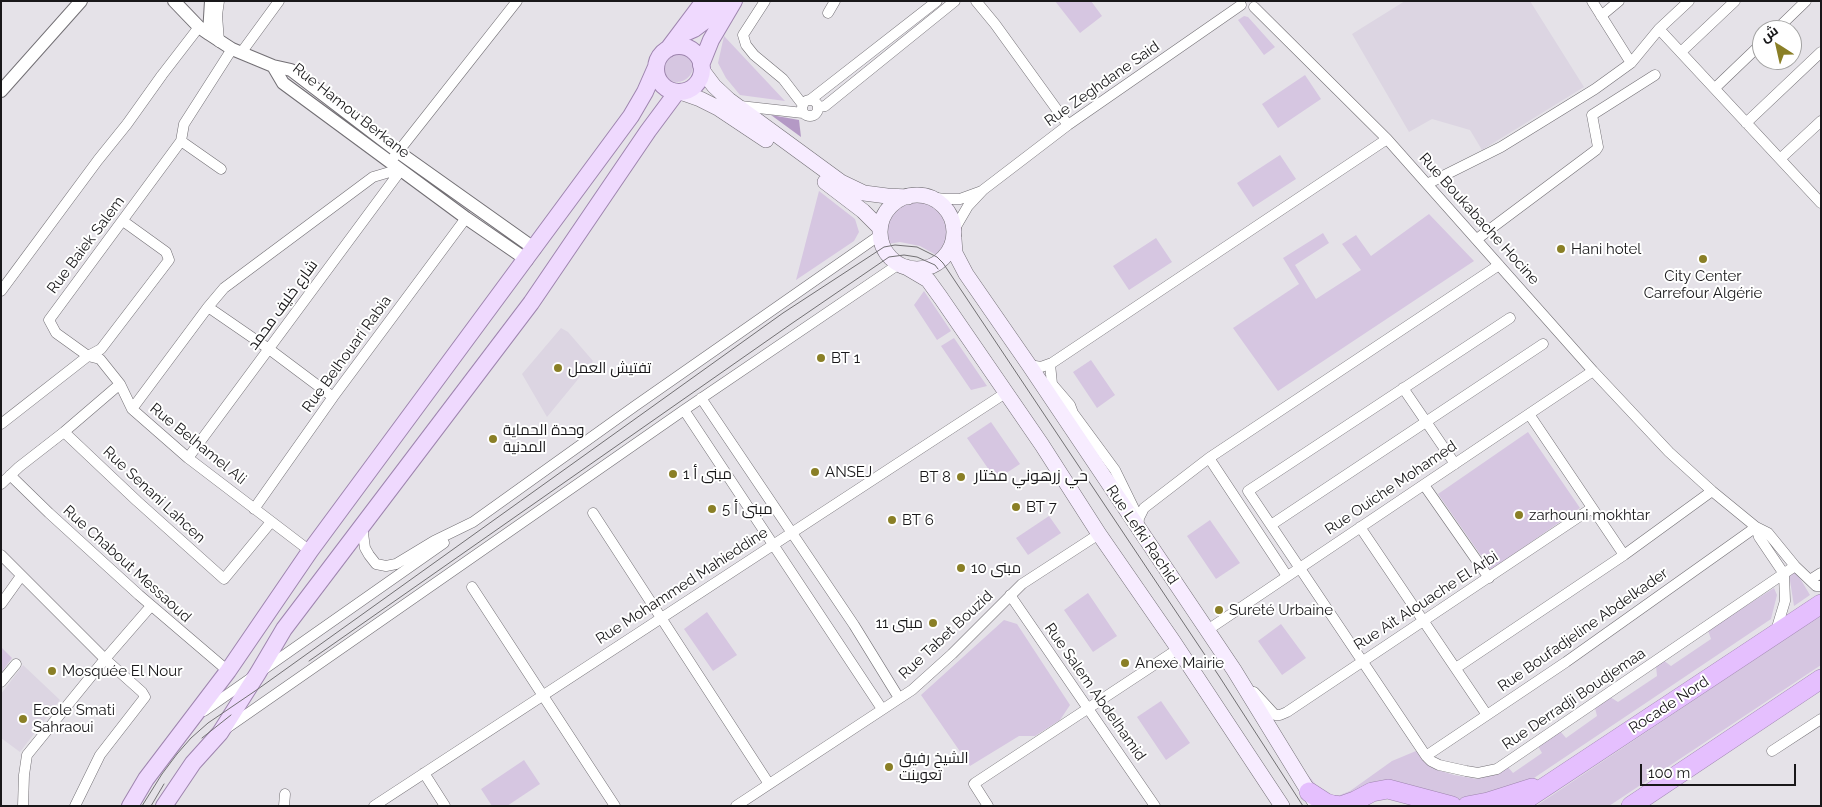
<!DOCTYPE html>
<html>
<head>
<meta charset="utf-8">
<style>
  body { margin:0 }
  #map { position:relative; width:1822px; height:807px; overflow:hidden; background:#e5e2e8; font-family:Raleway,Cairo,sans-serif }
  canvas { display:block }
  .frame { position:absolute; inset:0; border:2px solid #19181a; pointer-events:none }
  .north { position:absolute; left:1752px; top:20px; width:50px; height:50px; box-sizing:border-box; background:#fff; border:1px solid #a3a3a3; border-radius:50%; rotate:325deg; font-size:14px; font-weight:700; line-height:20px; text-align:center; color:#19181a }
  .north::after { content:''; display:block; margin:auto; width:18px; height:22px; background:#8a7f26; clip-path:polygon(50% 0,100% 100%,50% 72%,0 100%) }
  .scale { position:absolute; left:1640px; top:764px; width:156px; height:22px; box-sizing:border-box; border:2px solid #19181a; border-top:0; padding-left:6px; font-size:15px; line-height:18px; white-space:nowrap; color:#19181a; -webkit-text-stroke:4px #fff; paint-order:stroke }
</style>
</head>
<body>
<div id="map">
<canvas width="1822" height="807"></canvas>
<div class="frame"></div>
<div class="north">ش</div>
<div class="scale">100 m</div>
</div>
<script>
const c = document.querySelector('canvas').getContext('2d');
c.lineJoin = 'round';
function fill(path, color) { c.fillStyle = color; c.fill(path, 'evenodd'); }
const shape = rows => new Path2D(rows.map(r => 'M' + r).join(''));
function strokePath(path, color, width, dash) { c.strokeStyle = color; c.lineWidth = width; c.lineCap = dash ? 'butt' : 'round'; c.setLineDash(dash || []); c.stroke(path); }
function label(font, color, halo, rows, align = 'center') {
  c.font = font + ' Raleway,Cairo,sans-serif'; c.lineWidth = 4; c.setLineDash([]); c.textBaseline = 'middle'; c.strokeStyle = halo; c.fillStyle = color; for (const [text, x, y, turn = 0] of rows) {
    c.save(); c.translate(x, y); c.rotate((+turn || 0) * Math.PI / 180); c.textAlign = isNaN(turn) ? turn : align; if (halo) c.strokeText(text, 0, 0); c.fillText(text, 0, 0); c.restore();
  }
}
fill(shape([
  [1405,1,1530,1,1584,87,1482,150,1470,130,1432,119,1409,132,1352,34],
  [561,328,568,332,593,361,547,417,522,374],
  [23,665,60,700,20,752,1,738,1,694]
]), '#dcd5e2');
fill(shape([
  [1055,1,1091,1,1102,16,1080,33],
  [1244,16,1248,17,1275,47,1264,55,1238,20],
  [724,36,785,101,740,95,726,78,718,63],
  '661 66a16 16 0 1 1 32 0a16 16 0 1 1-32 0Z',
  [1305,75,1321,99,1278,128,1262,104],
  [1280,155,1296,179,1253,207,1237,183],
  [819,191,855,219,859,232,854,241,796,280],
  [913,201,923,202,932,205,940,211,946,219,948,229,948,239,944,248,938,256,920,246,900,242,888,244,886,241,885,231,888,220,894,211,903,205],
  [1429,214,1474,261,1278,391,1233,328,1299,284,1283,258,1323,233,1329,243,1295,265,1316,299,1361,270,1342,244,1356,235,1371,256],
  [1156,238,1172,262,1129,290,1113,266],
  [924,291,951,331,937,340,914,305],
  [954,338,987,386,971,390,941,346],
  [1091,360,1115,395,1097,408,1073,372],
  [991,422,1020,464,996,480,967,438],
  [1528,432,1580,508,1491,570,1438,494],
  [1049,516,1061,533,1028,555,1016,538],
  [1210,520,1240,563,1216,579,1187,536],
  [1795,570,1810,595,1794,606,1789,574],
  [1774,588,1777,595,1771,619,1528,782,1467,803,1453,802,1395,783,1345,801,1318,795,1307,774,1318,787,1330,795,1340,795,1350,791,1392,761,1416,751,1435,769,1454,775,1477,779,1497,772,1507,766,1513,773,1542,753,1538,746,1560,731,1566,738,1597,716,1595,708,1610,697,1618,702,1657,676,1656,666,1663,660,1671,666,1711,639,1708,630],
  [1088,593,1117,636,1093,652,1064,610],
  [707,612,737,655,713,671,684,629],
  [1821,615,1821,665,1794,683,1609,806,1536,806],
  [1004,620,1017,624,1070,705,1060,720,1035,736,1019,736,970,766,921,695],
  [1281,624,1306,658,1282,675,1258,641],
  [1,647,12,658,1,673],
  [1161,701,1190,743,1166,760,1137,717],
  [524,760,540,784,507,806,492,806,481,789]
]), '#d6c6e1');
fill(shape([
  [771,115,799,120,801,137]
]), '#b499c5');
const minor = shape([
  [219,1,217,15,219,42],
  [765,1,743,35,746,45,754,55,783,79,803,105],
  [976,1,995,24,1068,125],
  [1592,1,1631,63],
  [1254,7,1387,139,1593,371,1669,452,1712,491,1756,527,1768,533,1795,566,1816,586,1821,586],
  [828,13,835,1],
  [1601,16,1619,1],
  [1659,29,1821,203],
  [1776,30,1806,1],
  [1681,52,1735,1],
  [241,53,279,1],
  [1715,88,1762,43],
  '802 108a8 8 0 1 1 16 0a8 8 0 1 1-16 0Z',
  [810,100,937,1],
  [740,106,803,113],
  [819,107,825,106,955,1],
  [1746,123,1821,52],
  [181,141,221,169],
  [394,157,517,1],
  [1780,159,1821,121],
  [1427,184,1501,147,1595,89,1631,63,1659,29,1689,1],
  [928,197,945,199,960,199,982,191],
  [123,221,166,252,169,260,101,349,88,356,100,359,120,384,132,409,188,458,310,551],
  [954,230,968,206,983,190,1068,125,1241,5],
  [1477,239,1596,150,1598,147,1592,115,1655,75],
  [1,291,98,160,127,124,162,75,199,27],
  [208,307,269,349,333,397],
  [1510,318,1248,491,1426,756,1431,761,1439,765,1466,771,1478,773,1497,769,1795,566],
  [1050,364,1052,384,1070,405,1073,413,1115,470,1138,517],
  [1029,365,1041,367,1052,363,1387,139],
  [1403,388,1455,464],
  [701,398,854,625,899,698],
  [132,409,208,307,224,288,373,177,400,169],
  [684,410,882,709],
  [1529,414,1624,555],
  [1,424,88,356,56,333,49,320,181,141,184,124,232,49],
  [64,432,137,501,224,579,271,522],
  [188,458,401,170],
  [1209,458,1287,576],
  [10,475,49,513,139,595,228,671],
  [1,484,19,467,64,432,120,384],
  [1424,485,1489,578],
  [254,509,333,397,466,218],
  [593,513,769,784],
  [1271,525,1543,344],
  [362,526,365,548,369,555,376,564,386,566,396,564,434,541,473,522,635,406,880,235],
  [1360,527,1487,715],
  [1756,527,1759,537,1784,574],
  [1138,530,1139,518,1144,508,1209,458,1499,265],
  [1,555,105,659,142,692,145,697,100,755,75,806],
  [1810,580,1821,573],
  [472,587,615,806],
  [1010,595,1155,806],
  [1,604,21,576],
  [1206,631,1593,371],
  [1775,634,1785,601,1784,574],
  [1456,668,1624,555,1712,491],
  [263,670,444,543],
  [1,682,16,664],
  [1254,692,1275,715,1280,715,1287,712,1592,508],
  [204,711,251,678],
  [227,728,684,410,899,264],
  [1772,751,1821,719],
  [1426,756,1566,662,1756,527],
  [424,773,445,806],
  [23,806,24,775,27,755,105,659,151,606],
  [284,806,285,794],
  [374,806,1007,392],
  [736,806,912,690,952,654,1022,584,1099,534],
  [988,806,974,784,975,783,1178,649]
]);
const tertiary = shape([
  [174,1,199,27,209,34],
  [211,1,209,34,232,49,273,66,291,70,397,151,535,249],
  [273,66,283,83,466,218,527,260],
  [1,91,81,1]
]);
const secondary = shape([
  [702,70,714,86,729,100,841,182,864,193,887,196,908,197],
  [680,92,700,99,718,108,766,140],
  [825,182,863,211,880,228],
  '880 232a37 37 0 1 1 74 0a37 37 0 1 1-74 0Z',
  [954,239,955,253,966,274,1029,365,1234,670,1315,802],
  [906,267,928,280,941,298,1042,445,1099,534,1173,641,1282,806]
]);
const primary = shape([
  [685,33,694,29,706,20,719,1],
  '656 69a23 23 0 1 1 46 0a23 23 0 1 1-46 0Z',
  [668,49,704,1],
  [701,65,711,40,734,1],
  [130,806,146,779,228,671,310,551,631,116,645,92,656,67],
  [164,806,193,763,220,733,258,673,284,629,531,303,648,131,677,92]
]);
const motorway = shape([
  [1309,792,1326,803,1333,805,1341,806,1355,801,1372,792,1388,789,1452,806],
  [1467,806,1488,802,1532,788],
  [1516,806,1821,604],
  [1631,806,1821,679]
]);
strokePath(minor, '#726f74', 11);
strokePath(tertiary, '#726f74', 14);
strokePath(secondary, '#726f74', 16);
strokePath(primary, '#9e85ae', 18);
strokePath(motorway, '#9e85ae', 20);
strokePath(minor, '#fff', 10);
strokePath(tertiary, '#fff', 12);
strokePath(secondary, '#f7ecff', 15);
strokePath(primary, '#efd9fe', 16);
strokePath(motorway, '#e5bffe', 19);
strokePath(shape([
  [309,661,791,324,889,257,904,255,917,257,935,265,938,269],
  [202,738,231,715],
  [142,806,162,774,177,754,191,738,208,723,258,689,783,313,884,247,895,245,917,247,937,257,943,263,1219,676,1303,806],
  [151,806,164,784]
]), '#727073', 1);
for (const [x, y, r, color] of [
  [1561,249,5,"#8a7f26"],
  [1703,259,5,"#8a7f26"],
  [821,358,5,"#8a7f26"],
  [558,368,5,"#8a7f26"],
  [493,439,5,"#8a7f26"],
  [815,472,5,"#8a7f26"],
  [673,474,5,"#8a7f26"],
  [961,477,5,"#8a7f26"],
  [1016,507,5,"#8a7f26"],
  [712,509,5,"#8a7f26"],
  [1519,515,5,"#8a7f26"],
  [892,520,5,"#8a7f26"],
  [961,568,5,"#8a7f26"],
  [1219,610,5,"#8a7f26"],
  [933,623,5,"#8a7f26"],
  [1125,663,5,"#8a7f26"],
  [52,671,5,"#8a7f26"],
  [23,719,5,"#8a7f26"],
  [889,767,5,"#8a7f26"]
]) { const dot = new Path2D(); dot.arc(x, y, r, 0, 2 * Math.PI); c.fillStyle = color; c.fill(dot); strokePath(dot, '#fff', 2); }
label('15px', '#19181a', '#fff', [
  ["Rue Zeghdane Said",1102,84,-35],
  ["Rue Hamou Berkane",351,111,38],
  ["Rue Boukabache Hocine",1479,219,48],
  ["Rue Baiek Salem",86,245,-53],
  ["شارع خليف محمد",283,305,-54],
  ["Rue Belhouari Rabia",347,354,-54],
  ["Rue Belhamel Ali",198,444,39],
  ["Rue Ouiche Mohamed",1391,488,-34],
  ["Rue Senani Lahcen",154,495,43],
  ["Rue Lefki Rachid",1142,535,56],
  ["Rue Chabout Messaoud",127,564,42],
  ["Rue Mohammed Mahieddine",682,586,-33],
  ["Rue Ait Alouache El Arbi",1426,601,-33],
  ["Rue Boufadjeline Abdelkader",1583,630,-35],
  ["Rue Tabet Bouzid",946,635,-43],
  ["Rue Salem Abdelhamid",1095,692,55],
  ["Rue Derradji Boudjemaa",1574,699,-34],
  ["Rocade Nord",1669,705,-33]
]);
label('15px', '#19181a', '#fff', [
  ["Hani hotel",1571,249],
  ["City Center",1703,276,"center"],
  ["Carrefour Algérie",1703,293,"center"],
  ["BT 1",831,358],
  ["تفتيش العمل",568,368],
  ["وحدة الحماية",503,430],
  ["المدنية",503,447],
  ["ANSEJ",825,472],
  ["مبنى أ 1",683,474],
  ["BT 8",951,477,"right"],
  ["BT 7",1026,507],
  ["مبنى أ 5",722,509],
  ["zarhouni mokhtar",1529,515],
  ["BT 6",902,520],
  ["مبنى 10",971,568],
  ["Sureté Urbaine",1229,610],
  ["مبنى 11",923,623,"right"],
  ["Anexe Mairie",1135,663],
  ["Mosquée El Nour",62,671],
  ["Ecole Smati",33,710],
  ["Sahraoui",33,727],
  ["الشيخ رفيق",899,758],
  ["تعوينت",899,775]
], 'left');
label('16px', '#19181a', '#fff', [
  ["حي زرهوني مختار",1031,476]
]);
</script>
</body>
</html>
